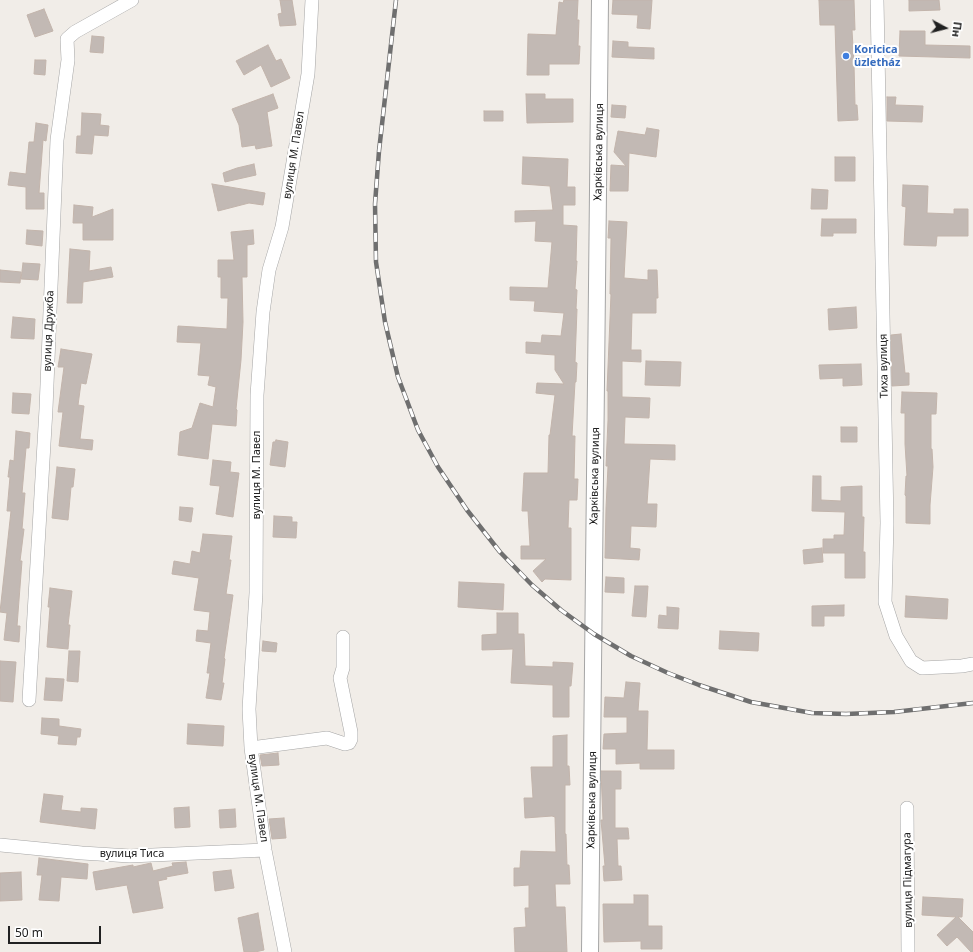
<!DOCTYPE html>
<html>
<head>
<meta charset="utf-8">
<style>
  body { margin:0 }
  #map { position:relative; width:973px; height:952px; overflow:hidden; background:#f1ede8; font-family:"Noto Sans",sans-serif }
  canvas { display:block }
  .north { position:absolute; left:925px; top:8px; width:40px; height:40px; -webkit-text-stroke:3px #fff; paint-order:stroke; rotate:97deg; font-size:11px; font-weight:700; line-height:16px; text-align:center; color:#212121 }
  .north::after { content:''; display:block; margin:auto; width:14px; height:18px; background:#212121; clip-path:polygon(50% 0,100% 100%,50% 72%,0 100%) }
  .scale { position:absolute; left:8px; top:926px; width:93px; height:18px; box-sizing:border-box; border:2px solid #212121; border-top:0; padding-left:5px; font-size:12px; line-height:14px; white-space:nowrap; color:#212121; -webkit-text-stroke:3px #fff; paint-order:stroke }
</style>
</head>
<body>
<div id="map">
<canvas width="973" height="952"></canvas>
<div class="north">Пн</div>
<div class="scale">50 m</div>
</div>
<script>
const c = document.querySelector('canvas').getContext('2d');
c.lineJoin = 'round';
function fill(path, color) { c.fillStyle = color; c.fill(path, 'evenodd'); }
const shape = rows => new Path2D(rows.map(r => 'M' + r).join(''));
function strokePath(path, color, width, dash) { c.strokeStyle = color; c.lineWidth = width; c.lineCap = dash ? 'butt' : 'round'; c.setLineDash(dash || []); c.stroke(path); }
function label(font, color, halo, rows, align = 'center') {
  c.font = font + ' "Noto Sans",sans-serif'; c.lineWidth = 4; c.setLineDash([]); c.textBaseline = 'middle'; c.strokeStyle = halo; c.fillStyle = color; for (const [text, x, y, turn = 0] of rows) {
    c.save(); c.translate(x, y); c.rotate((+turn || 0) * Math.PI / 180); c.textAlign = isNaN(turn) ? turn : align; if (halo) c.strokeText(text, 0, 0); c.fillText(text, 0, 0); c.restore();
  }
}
const building = shape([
  [280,0,292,0,296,25,280,26,278,14,282,13,280,0],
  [564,0,578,0,577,20,579,20,578,46,580,46,579,64,549,64,549,75,527,75,528,34,556,35,559,2,563,3,564,0],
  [613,0,652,0,650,29,637,28,638,15,612,14,613,0],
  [819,0,854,0,855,30,852,30,854,64,855,105,857,105,858,120,838,121,835,25,820,25,819,0],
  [909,0,939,0,940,10,909,11,909,0],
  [44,9,53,31,35,37,27,15,44,9],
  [900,31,925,31,925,45,970,46,970,58,899,56,900,31],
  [92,36,104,37,103,53,90,52,92,36],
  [613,41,628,42,628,47,654,48,654,59,612,57,613,41],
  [268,45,276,61,281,59,290,78,271,87,261,65,244,75,236,61,268,45],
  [35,60,46,60,45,75,34,74,35,60],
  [273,94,278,108,267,112,272,146,256,149,255,145,242,147,239,125,232,109,273,94],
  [526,94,545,94,545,99,573,99,573,122,527,123,526,94],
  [887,97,896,97,895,105,923,106,922,122,887,121,887,97],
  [612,105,626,106,625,118,611,117,612,105],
  [484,111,503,111,503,121,484,121,484,111],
  [82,113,101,114,100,125,109,126,108,136,94,135,92,154,76,153,77,136,81,136,82,113],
  [36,123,48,125,46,141,43,140,39,193,44,193,44,209,26,209,26,187,8,185,10,172,26,174,29,142,34,142,36,123],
  [647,128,659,130,656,157,629,153,628,191,610,191,611,165,626,166,614,152,618,131,645,135,647,128],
  [523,157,568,159,567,187,575,187,575,205,563,205,563,225,577,226,576,261,577,261,575,289,577,290,576,309,577,309,575,362,577,363,576,382,575,382,572,436,575,436,574,479,578,479,577,500,569,500,568,528,571,528,571,580,545,579,542,582,533,571,546,559,521,559,521,546,530,546,528,511,522,511,524,473,548,473,549,435,550,435,555,395,536,393,537,383,564,384,555,370,555,355,526,353,526,342,541,343,542,335,561,336,564,313,534,311,535,301,510,300,510,287,548,288,552,242,535,241,536,221,515,222,515,211,553,210,550,186,522,184,523,157],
  [835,157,855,157,855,181,835,181,835,157],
  [254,164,256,175,225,182,223,173,237,168,254,164],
  [212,184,265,193,263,205,249,203,218,211,212,184],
  [903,185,928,186,927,213,954,214,954,209,968,209,968,236,937,236,936,246,904,245,906,207,902,206,903,185],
  [812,189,828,190,827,209,811,209,812,189],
  [74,205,93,207,92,217,113,209,113,240,83,240,83,223,73,223,74,205],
  [822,219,856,219,856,233,833,233,833,236,821,236,822,219],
  [609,221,627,222,624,278,648,280,648,270,657,270,658,298,656,298,656,313,632,313,631,350,641,350,641,362,622,361,622,397,650,398,649,418,625,417,624,444,675,445,675,460,650,459,647,504,657,504,656,527,631,526,630,548,640,549,639,560,605,558,606,508,608,466,606,466,608,420,608,391,607,391,611,294,610,294,611,238,608,238,609,221],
  [27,230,43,231,42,246,26,244,27,230],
  [253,230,254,244,247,245,247,277,242,277,243,322,241,360,236,409,237,410,236,426,212,424,208,459,178,455,180,432,192,428,200,403,213,407,216,387,208,385,210,376,198,375,201,343,177,342,178,326,227,329,228,298,221,298,221,277,218,277,218,260,234,260,231,232,253,230],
  [70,249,90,251,89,271,111,267,113,277,83,282,82,303,67,303,70,249],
  [23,263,40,264,38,280,21,279,23,263],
  [0,270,21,272,20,283,0,282,0,270],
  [856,307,857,328,829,330,828,309,856,307],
  [13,317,35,319,34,339,11,338,13,317],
  [901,334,905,373,909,373,909,385,892,386,891,335,901,334],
  [61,349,92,354,86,384,81,383,78,405,84,406,80,439,93,440,92,450,59,446,63,412,58,412,64,367,58,367,61,349],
  [646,361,681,362,680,386,645,385,646,361],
  [861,364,862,385,843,386,843,378,820,379,819,365,861,364],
  [902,392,937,393,936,414,931,414,931,449,932,449,933,467,930,505,930,524,906,523,906,496,905,495,906,476,907,476,905,444,905,413,901,413,902,392],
  [13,393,31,394,29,414,12,413,13,393],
  [841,427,857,427,857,442,841,442,841,427],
  [16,431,30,433,29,448,26,448,22,493,25,493,22,529,24,529,20,561,22,561,17,626,20,626,19,642,4,640,7,613,0,612,11,511,7,511,10,477,8,477,10,460,14,461,16,431],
  [276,440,288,442,285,467,270,465,273,442,275,442,276,440],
  [213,460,231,462,230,472,239,473,233,517,216,514,220,486,210,485,213,460],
  [57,467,75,469,73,487,71,487,68,520,52,518,57,467],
  [813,476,821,476,821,500,841,501,841,487,862,486,862,517,864,517,863,552,865,552,865,578,845,578,845,553,823,553,823,539,834,539,834,535,844,535,845,512,812,511,813,476],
  [180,507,193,508,191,522,179,520,180,507],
  [274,516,292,517,292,522,297,522,296,538,273,537,274,516],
  [203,534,232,536,229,560,231,560,226,594,233,595,224,658,225,659,222,683,224,683,221,700,206,698,210,673,207,673,211,643,196,641,197,630,208,631,210,612,194,610,199,578,172,574,174,561,190,564,192,551,200,553,203,534],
  [822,548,823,562,804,564,803,550,822,548],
  [606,577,624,578,624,593,605,592,606,577],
  [459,582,504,584,503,610,458,607,459,582],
  [635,586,648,586,646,617,632,616,635,586],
  [50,588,72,591,68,625,70,625,68,649,47,647,50,607,48,607,50,588],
  [906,596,948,599,947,619,905,617,906,596],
  [844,605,844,616,824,616,824,626,812,626,812,606,844,605],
  [667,607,679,608,678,629,658,628,659,615,667,616,667,607],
  [497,613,518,613,518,634,524,634,525,666,553,667,553,662,573,663,571,686,569,686,569,717,553,717,553,685,511,683,513,649,482,650,482,635,497,634,497,613],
  [720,631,759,633,758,651,719,649,720,631],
  [263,641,277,643,276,652,262,651,263,641],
  [69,651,80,651,78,682,67,681,69,651],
  [0,661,16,662,13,702,0,701,0,661],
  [46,678,64,679,62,701,44,700,46,678],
  [626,682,640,683,638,711,648,711,647,750,674,750,674,769,640,769,640,763,616,764,616,749,603,749,604,734,627,733,627,717,604,717,605,697,624,698,626,682],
  [42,718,59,719,59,726,81,729,80,737,77,737,76,745,58,744,59,736,41,734,42,718],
  [188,724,224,726,223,746,187,744,188,724],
  [567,735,567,766,569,766,570,785,565,785,565,834,566,834,567,865,569,865,570,884,555,884,556,907,565,907,567,952,515,952,514,928,526,927,525,908,529,908,529,885,514,886,514,868,520,868,521,851,556,852,555,817,552,816,525,818,524,798,533,798,531,767,553,767,553,736,567,735],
  [278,753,279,765,262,766,260,755,278,753],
  [601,771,621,771,621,789,615,789,615,828,628,828,629,839,617,839,618,866,621,866,622,880,604,881,603,866,605,866,601,820,603,820,601,771],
  [44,794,63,796,61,810,81,812,81,808,97,809,95,829,40,822,44,794],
  [189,807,190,827,175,828,174,808,189,807],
  [235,809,236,827,220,828,219,810,235,809],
  [284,818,286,838,272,839,269,819,284,818],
  [39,858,88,864,87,879,61,877,59,901,39,900,42,875,37,875,39,858],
  [186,862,188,873,166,877,167,879,158,881,163,908,133,913,127,885,96,890,93,872,133,865,133,867,151,863,153,871,173,866,172,863,186,862],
  [231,870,234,888,215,891,213,872,231,870],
  [21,872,22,900,0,901,0,873,21,872],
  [634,895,648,895,648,926,662,926,662,949,641,949,641,941,604,942,603,904,634,904,634,895],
  [923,897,963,899,962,917,958,917,973,932,973,952,971,952,957,937,947,946,937,935,956,917,922,915,923,897],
  [258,913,264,950,255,952,244,952,238,918,258,913]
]);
fill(building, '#c2b9b4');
strokePath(building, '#c2b4ab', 1);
const minor = shape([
  [877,0,887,523,885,602,896,636,911,661,922,668,962,666,973,664],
  [29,700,46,409,57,140,68,60,67,39,75,32,132,0],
  [251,748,327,738,345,744,349,743,351,739,351,732,340,678,343,668,343,637],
  [907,808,908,952],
  [0,845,82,853,130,856,265,850],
  [285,952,265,850,251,748,249,709,256,593,257,395,263,312,269,270,282,227,308,74,312,0]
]);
const tertiary = shape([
  [590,952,600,0]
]);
strokePath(minor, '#a5a5a5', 14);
strokePath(tertiary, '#a5a5a5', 18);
strokePath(minor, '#fff', 13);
strokePath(tertiary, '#fff', 16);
const rail = shape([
  [396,0,379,151,375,204,376,262,385,322,398,377,418,430,438,467,467,510,500,552,532,585,561,610,594,634,631,656,668,673,699,685,751,702,812,713,846,714,894,712,973,703]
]);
strokePath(rail, '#6f6f6f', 4.5);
strokePath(rail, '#fff', 3, [9]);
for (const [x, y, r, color] of [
  [846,56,4,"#3f7fe0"]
]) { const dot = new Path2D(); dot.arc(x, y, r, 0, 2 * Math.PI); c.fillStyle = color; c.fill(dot); strokePath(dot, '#fff', 1.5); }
label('bold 11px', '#366cbe', '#fff', [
  ["Koricica",854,50],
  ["üzletház",854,63]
], 'left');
label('11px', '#212121', '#fff', [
  ["Харківська вулиця",599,152,-89],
  ["вулиця М. Павел",294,155,-81],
  ["вулиця Дружба",49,331,-88],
  ["Тиха вулиця",884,366,-91],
  ["вулиця М. Павел",257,475,-90],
  ["Харківська вулиця",595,476,-89],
  ["вулиця М. Павел",258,798,82],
  ["Харківська вулиця",592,800,-89],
  ["вулиця Тиса",132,854],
  ["вулиця Підмагура",908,880,-91]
]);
</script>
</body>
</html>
